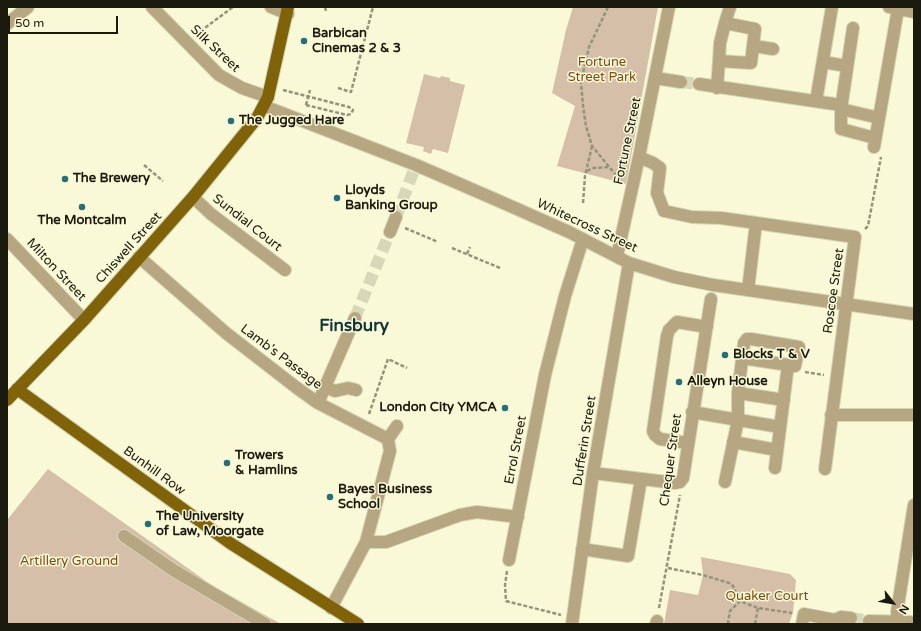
<!DOCTYPE html>
<html>
<head>
<meta charset="utf-8">
<style>
  body { margin:0 }
  #map { position:relative; width:921px; height:631px; overflow:hidden; background:#f9f9d7; font-family:"Varela Round",sans-serif }
  canvas { display:block }
  .frame { position:absolute; inset:0; border:8px solid #19190d; pointer-events:none }
  .north { position:absolute; left:873px; top:583px; width:40px; height:40px; -webkit-text-stroke:3px #f9f9d7; paint-order:stroke; rotate:121deg; font-size:11px; font-weight:700; line-height:16px; text-align:center; color:#19190d }
  .north::after { content:''; display:block; margin:auto; width:14px; height:18px; background:#19190d; clip-path:polygon(50% 0,100% 100%,50% 72%,0 100%) }
  .scale { position:absolute; left:8px; top:16px; width:110px; height:18px; box-sizing:border-box; border:2px solid #19190d; border-top:0; padding-left:5px; font-size:12px; line-height:14px; white-space:nowrap; color:#19190d; -webkit-text-stroke:3px #f9f9d7; paint-order:stroke }
</style>
</head>
<body>
<div id="map">
<canvas width="921" height="631"></canvas>
<div class="frame"></div>
<div class="north">N</div>
<div class="scale">50 m</div>
</div>
<script>
const c = document.querySelector('canvas').getContext('2d');
c.lineJoin = 'round';
function fill(path, color) { c.fillStyle = color; c.fill(path, 'evenodd'); }
const shape = rows => new Path2D(rows.map(r => 'M' + r).join(''));
function strokePath(path, color, width, dash) { c.strokeStyle = color; c.lineWidth = width; c.lineCap = dash ? 'butt' : 'round'; c.setLineDash(dash || []); c.stroke(path); }
function label(font, color, halo, rows, align = 'center') {
  c.font = font + ' "Varela Round",sans-serif'; c.lineWidth = 3; c.setLineDash([]); c.textBaseline = 'middle'; c.strokeStyle = halo; c.fillStyle = color; for (const [text, x, y, turn = 0] of rows) {
    c.save(); c.translate(x, y); c.rotate((+turn || 0) * Math.PI / 180); c.textAlign = isNaN(turn) ? turn : align; if (halo) c.strokeText(text, 0, 0); c.fillText(text, 0, 0); c.restore();
  }
}
fill(shape([
  [573,7,658,7,626,184,557,166,575,106,552,93,566,30],
  [424,74,440,78,441,76,450,78,450,81,465,85,448,153,433,149,431,154,423,151,424,147,406,143],
  [48,469,213,586,281,624,7,624,7,520],
  [701,557,790,574,796,580,793,613,789,624,664,624,670,590,698,595,703,575]
]), '#d5bfa8');
strokePath(shape([
  [681,82,699,84],
  [396,217,416,165],
  [355,318,390,232],
  [851,618,869,621]
]), '#d7d7b9', 12, [12, 6]);
const minor = shape([
  [152,7,219,75,242,88,268,97],
  [271,7,288,14],
  [889,7,914,12],
  [725,23,755,29,751,63,719,61,720,43,725,23,730,7],
  [7,24,28,7],
  [853,28,841,109,879,118],
  [754,46,773,49],
  [823,62,847,66],
  [655,78,681,82],
  [699,84,841,105],
  [717,88,719,61],
  [816,101,832,7],
  [264,106,416,165,499,201,569,232,629,263,674,277,713,285,914,314],
  [841,109,841,129,875,138],
  [874,147,898,9],
  [639,157,653,163,660,168,657,193,664,211,692,217,721,218,855,237,825,469],
  [193,197,211,214,285,270],
  [390,232,396,217],
  [7,239,84,320],
  [617,256,639,157,669,7],
  [139,257,226,333,297,388,318,403,388,439,390,451,366,542,331,608],
  [748,290,756,223],
  [325,387,335,391,348,388,356,390],
  [738,393,784,400],
  [318,403,355,318],
  [692,412,780,427],
  [831,415,914,415],
  [388,439,397,426],
  [733,442,777,450],
  [688,443,660,439,655,435,653,431,667,336,669,330,677,322,707,327],
  [775,468,788,365],
  [593,473,675,483,680,482,683,478,711,299],
  [725,482,738,420,738,393,744,343,747,339,751,339,799,347,795,366,742,358],
  [124,536,173,570,265,624],
  [366,542,386,542,460,515,477,512,518,517],
  [582,549,628,556,641,479],
  [509,560,545,375,565,296,583,239],
  [835,620,841,617,851,618],
  [869,621,910,622],
  [572,624,593,473,629,263],
  [656,624,657,621],
  [802,624,804,614,835,620,838,624],
  [898,624,897,612,914,505]
]);
const major = shape([
  [17,389,230,543,358,624],
  [7,400,84,320,193,197,257,118,268,97,288,7]
]);
strokePath(minor, '#d5d5b7', 14);
strokePath(major, '#d5d5b7', 14);
strokePath(shape([
  [325,7,326,11],
  [608,7,589,47,581,82,583,106,586,126,592,146,615,174,622,179],
  [195,33,198,33,233,7],
  [338,88,351,92,373,7],
  [283,90,349,107,353,110,351,114,347,115,306,105],
  [144,165,163,181],
  [587,171,593,168,610,167],
  [583,203,585,176,592,146],
  [405,228,438,242],
  [865,229,868,226,881,157],
  [452,248,500,268],
  [467,254,470,247],
  [805,372,824,375],
  [369,414,388,359,407,368],
  [668,568,703,575,729,583,733,586,740,601],
  [507,571,505,585,506,601,561,615],
  [659,608,680,495],
  [729,624,728,622,730,611,740,601,758,608,792,613],
  [755,624,758,608]
]), '#94947c', 2.5, [4, 2]);
strokePath(minor, '#b6a681', 12);
strokePath(major, '#806309', 12);
strokePath(shape([
  [306,105,310,90]
]), '#94947c', 2.5, [4, 2]);
for (const [x, y, r, color] of [
  [304,41,4,"#266e7a"],
  [231,121,4,"#266e7a"],
  [65,179,4,"#266e7a"],
  [337,198,4,"#266e7a"],
  [82,207,4,"#266e7a"],
  [725,355,4,"#266e7a"],
  [679,382,4,"#266e7a"],
  [505,408,4,"#266e7a"],
  [227,463,4,"#266e7a"],
  [330,497,4,"#266e7a"],
  [148,524,4,"#266e7a"]
]) { const dot = new Path2D(); dot.arc(x, y, r, 0, 2 * Math.PI); c.fillStyle = color; c.fill(dot); strokePath(dot, '#f9f9d7', 1.5); }
label('bold 13px', '#19190d', '#f9f9d7', [
  ["Barbican",312,34],
  ["Cinemas 2 & 3",312,49],
  ["The Jugged Hare",239,121],
  ["The Brewery",73,179],
  ["Lloyds",345,191],
  ["Banking Group",345,206],
  ["The Montcalm",82,221,"center"],
  ["Blocks T & V",733,355],
  ["Alleyn House",687,382],
  ["London City YMCA",497,408,"right"],
  ["Trowers",235,456],
  ["& Hamlins",235,471],
  ["Bayes Business",338,490],
  ["School",338,505],
  ["The University",156,517],
  ["of Law, Moorgate",156,532]
], 'left');
label('13px', '#19190d', '#f9f9d7', [
  ["Silk Street",215,49,43],
  ["Fortune Street",628,141,-78],
  ["Sundial Court",247,223,38],
  ["Whitecross Street",587,226,25],
  ["Chiswell Street",129,248,-48],
  ["Milton Street",56,270,47],
  ["Roscoe Street",834,291,-82],
  ["Lamb's Passage",281,357,37],
  ["Dufferin Street",585,441,-81],
  ["Errol Street",516,450,-79],
  ["Chequer Street",671,460,-82],
  ["Bunhill Row",154,471,36]
]);
label('13px', '#794d16', '#f9f9d7', [
  ["Fortune",602,63],
  ["Street Park",602,78],
  ["Artillery Ground",69,562],
  ["Quaker Court",767,597]
]);
label('bold 17px', '#113339', '#f9f9d7', [
  ["Finsbury",354,327]
]);
</script>
</body>
</html>
